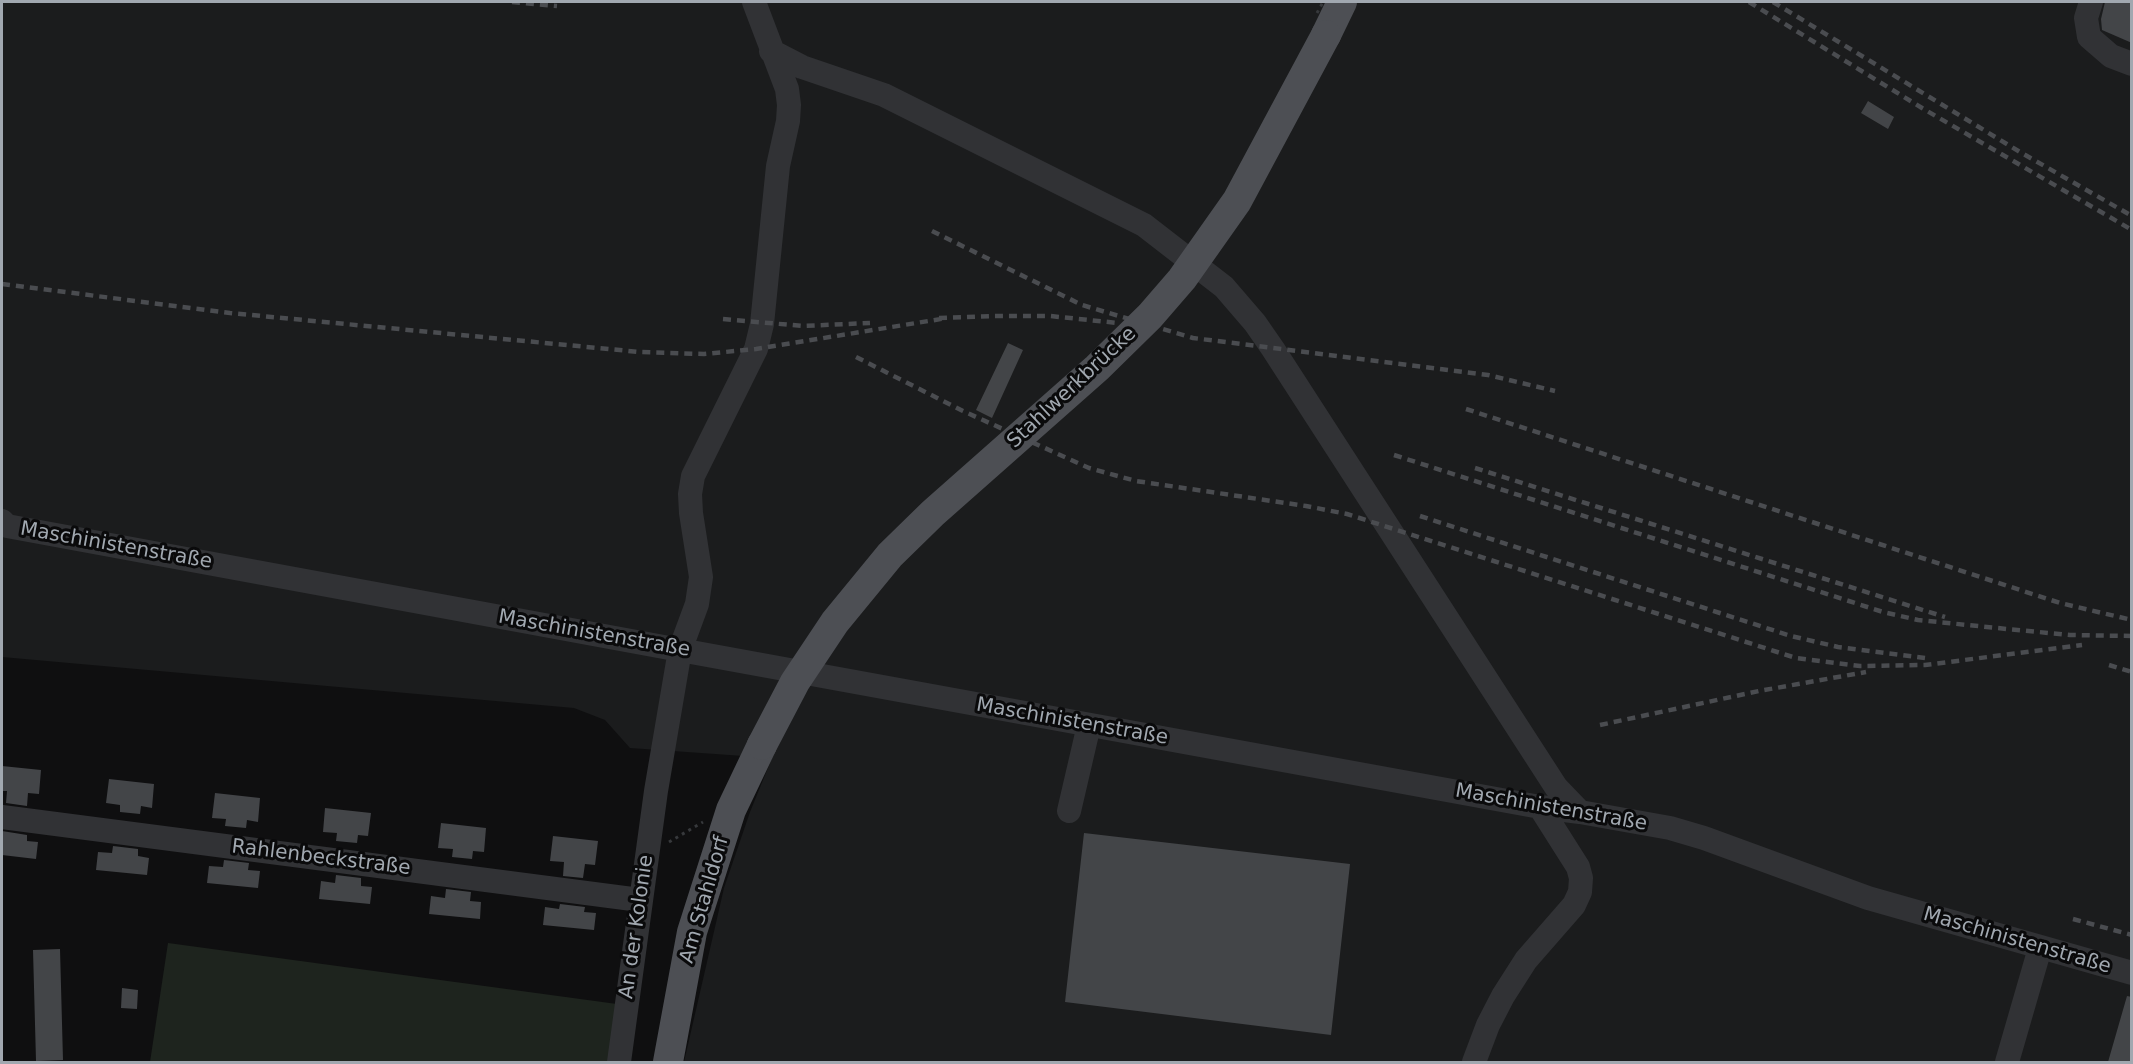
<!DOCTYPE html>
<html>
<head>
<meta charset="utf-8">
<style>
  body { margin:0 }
  #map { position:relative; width:2133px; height:1064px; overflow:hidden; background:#0f0f10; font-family:"DejaVu Sans",sans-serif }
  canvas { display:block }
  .frame { position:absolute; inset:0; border:3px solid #a1a8b0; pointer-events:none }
</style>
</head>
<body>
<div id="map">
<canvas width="2133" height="1064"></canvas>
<div class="frame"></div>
</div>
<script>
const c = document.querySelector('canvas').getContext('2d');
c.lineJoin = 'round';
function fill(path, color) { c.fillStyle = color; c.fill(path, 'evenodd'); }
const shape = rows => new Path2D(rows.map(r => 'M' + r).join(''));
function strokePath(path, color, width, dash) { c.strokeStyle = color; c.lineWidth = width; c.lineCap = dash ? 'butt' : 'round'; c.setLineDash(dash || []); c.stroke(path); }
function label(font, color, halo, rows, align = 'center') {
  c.font = font + ' "DejaVu Sans",sans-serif'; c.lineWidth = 6; c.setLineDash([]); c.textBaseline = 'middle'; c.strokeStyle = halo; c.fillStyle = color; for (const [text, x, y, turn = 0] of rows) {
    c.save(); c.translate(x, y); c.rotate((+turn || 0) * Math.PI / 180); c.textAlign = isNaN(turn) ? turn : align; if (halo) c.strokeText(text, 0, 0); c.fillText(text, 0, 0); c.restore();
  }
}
fill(shape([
  [2,2,2131,2,2131,1062,684,1062,724,888,750,812,772,758,630,748,605,720,574,708,2,657]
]), '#1b1c1d');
fill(shape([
  [168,943,617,1004,609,1062,150,1062]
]), '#1e241e');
fill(shape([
  [2105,2,2132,2,2132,43,2102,30,2101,19],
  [1868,101,1894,117,1888,129,1861,113],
  [1008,343,1023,350,992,418,976,410],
  [2,766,41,770,39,794,28,793,27,806,6,803,7,791,2,791],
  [109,779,154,784,152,808,141,806,140,814,120,812,120,805,106,803],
  [215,793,260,798,258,822,247,820,246,828,225,826,226,819,212,818],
  [325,808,371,813,368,836,358,835,357,843,336,841,337,833,323,832],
  [441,823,486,828,484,852,473,851,472,859,452,857,453,849,438,848],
  [2,831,27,835,27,841,38,842,36,859,2,855],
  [1084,833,1350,864,1331,1035,1065,1002],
  [553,836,598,841,595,865,585,864,583,878,563,876,564,862,550,861],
  [113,846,138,849,138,856,149,858,147,875,96,870,98,852,112,853],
  [224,860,249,863,248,870,260,871,258,888,207,883,209,866,223,867],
  [336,875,361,878,361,886,372,887,370,904,319,899,321,881,335,883],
  [446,889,471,892,470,901,481,902,480,919,429,914,431,896,445,898],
  [560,904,585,907,584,912,596,913,594,930,543,925,545,907,559,909],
  [60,949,63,1060,36,1061,33,950],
  [122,988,138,990,137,1009,121,1008],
  [2127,996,2132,997,2132,1062,2108,1062]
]), '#434548');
strokePath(shape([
  [669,842,703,822]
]), '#37393c', 3, [3, 4.5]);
strokePath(shape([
  [2091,2,2086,18,2089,37,2111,56,2132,64],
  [771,51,802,67,884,95,1144,225,1224,287,1255,323,1273,349,1556,787,1580,812],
  [2,521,7,526,680,650,1540,807,1580,812,1670,828,1704,838,1868,898,2132,973],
  [1069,811,1089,725],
  [2,817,640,900],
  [619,1062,656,791,680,650,697,604,701,577,691,513,690,494,693,476,756,349,762,324,778,166,788,121,789,105,787,89,754,2],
  [1474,1062,1488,1025,1503,996,1526,960,1574,905,1580,892,1581,878,1578,867,1540,807],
  [2007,1062,2040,948]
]), '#313235', 24);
strokePath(shape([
  [1326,35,1342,2],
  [668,1062,692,932,731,810,762,745]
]), '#4d4f54', 30);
strokePath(shape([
  [512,2,557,6],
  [1749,2,1922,108,2132,230],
  [1773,2,2020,152,2132,216],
  [932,231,1082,305,1193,338,1488,375,1555,391],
  [2,284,230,313,640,352,704,354,756,349,947,318],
  [939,318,994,316,1050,316,1118,323],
  [723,319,803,326,870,323],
  [856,357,963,411,1089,468,1136,481,1306,506,1347,514,1796,658,1860,666,1925,665,2082,645],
  [1466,409,2060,603,2132,620],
  [1394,455,1883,612,1918,620,2007,629,2070,635,2132,636],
  [1475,468,1945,617],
  [1420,516,1791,636,1838,647,1925,658],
  [2109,665,2132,672],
  [1600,725,1759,691,1866,672],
  [2073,919,2132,935]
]), '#4a4c50', 4.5, [8, 6]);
strokePath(shape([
  [1317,13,1323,2]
]), '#37393c', 3, [3, 4.5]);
strokePath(shape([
  [762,745,795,682,835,622,890,555,933,513,1097,368,1150,316,1182,279,1237,201,1326,35]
]), '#4d4f54', 30);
label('20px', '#a1a8b0', '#0a0a0b', [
  ["Stahlwerkbrücke",1072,388,-43],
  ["Maschinistenstraße",116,546,10],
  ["Maschinistenstraße",594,634,10],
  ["Maschinistenstraße",1072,722,10],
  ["Maschinistenstraße",1551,808,10],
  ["Rahlenbeckstraße",321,858,7],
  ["Am Stahldorf",705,900,-74],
  ["An der Kolonie",637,927,-82],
  ["Maschinistenstraße",2017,941,16]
]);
</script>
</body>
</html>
